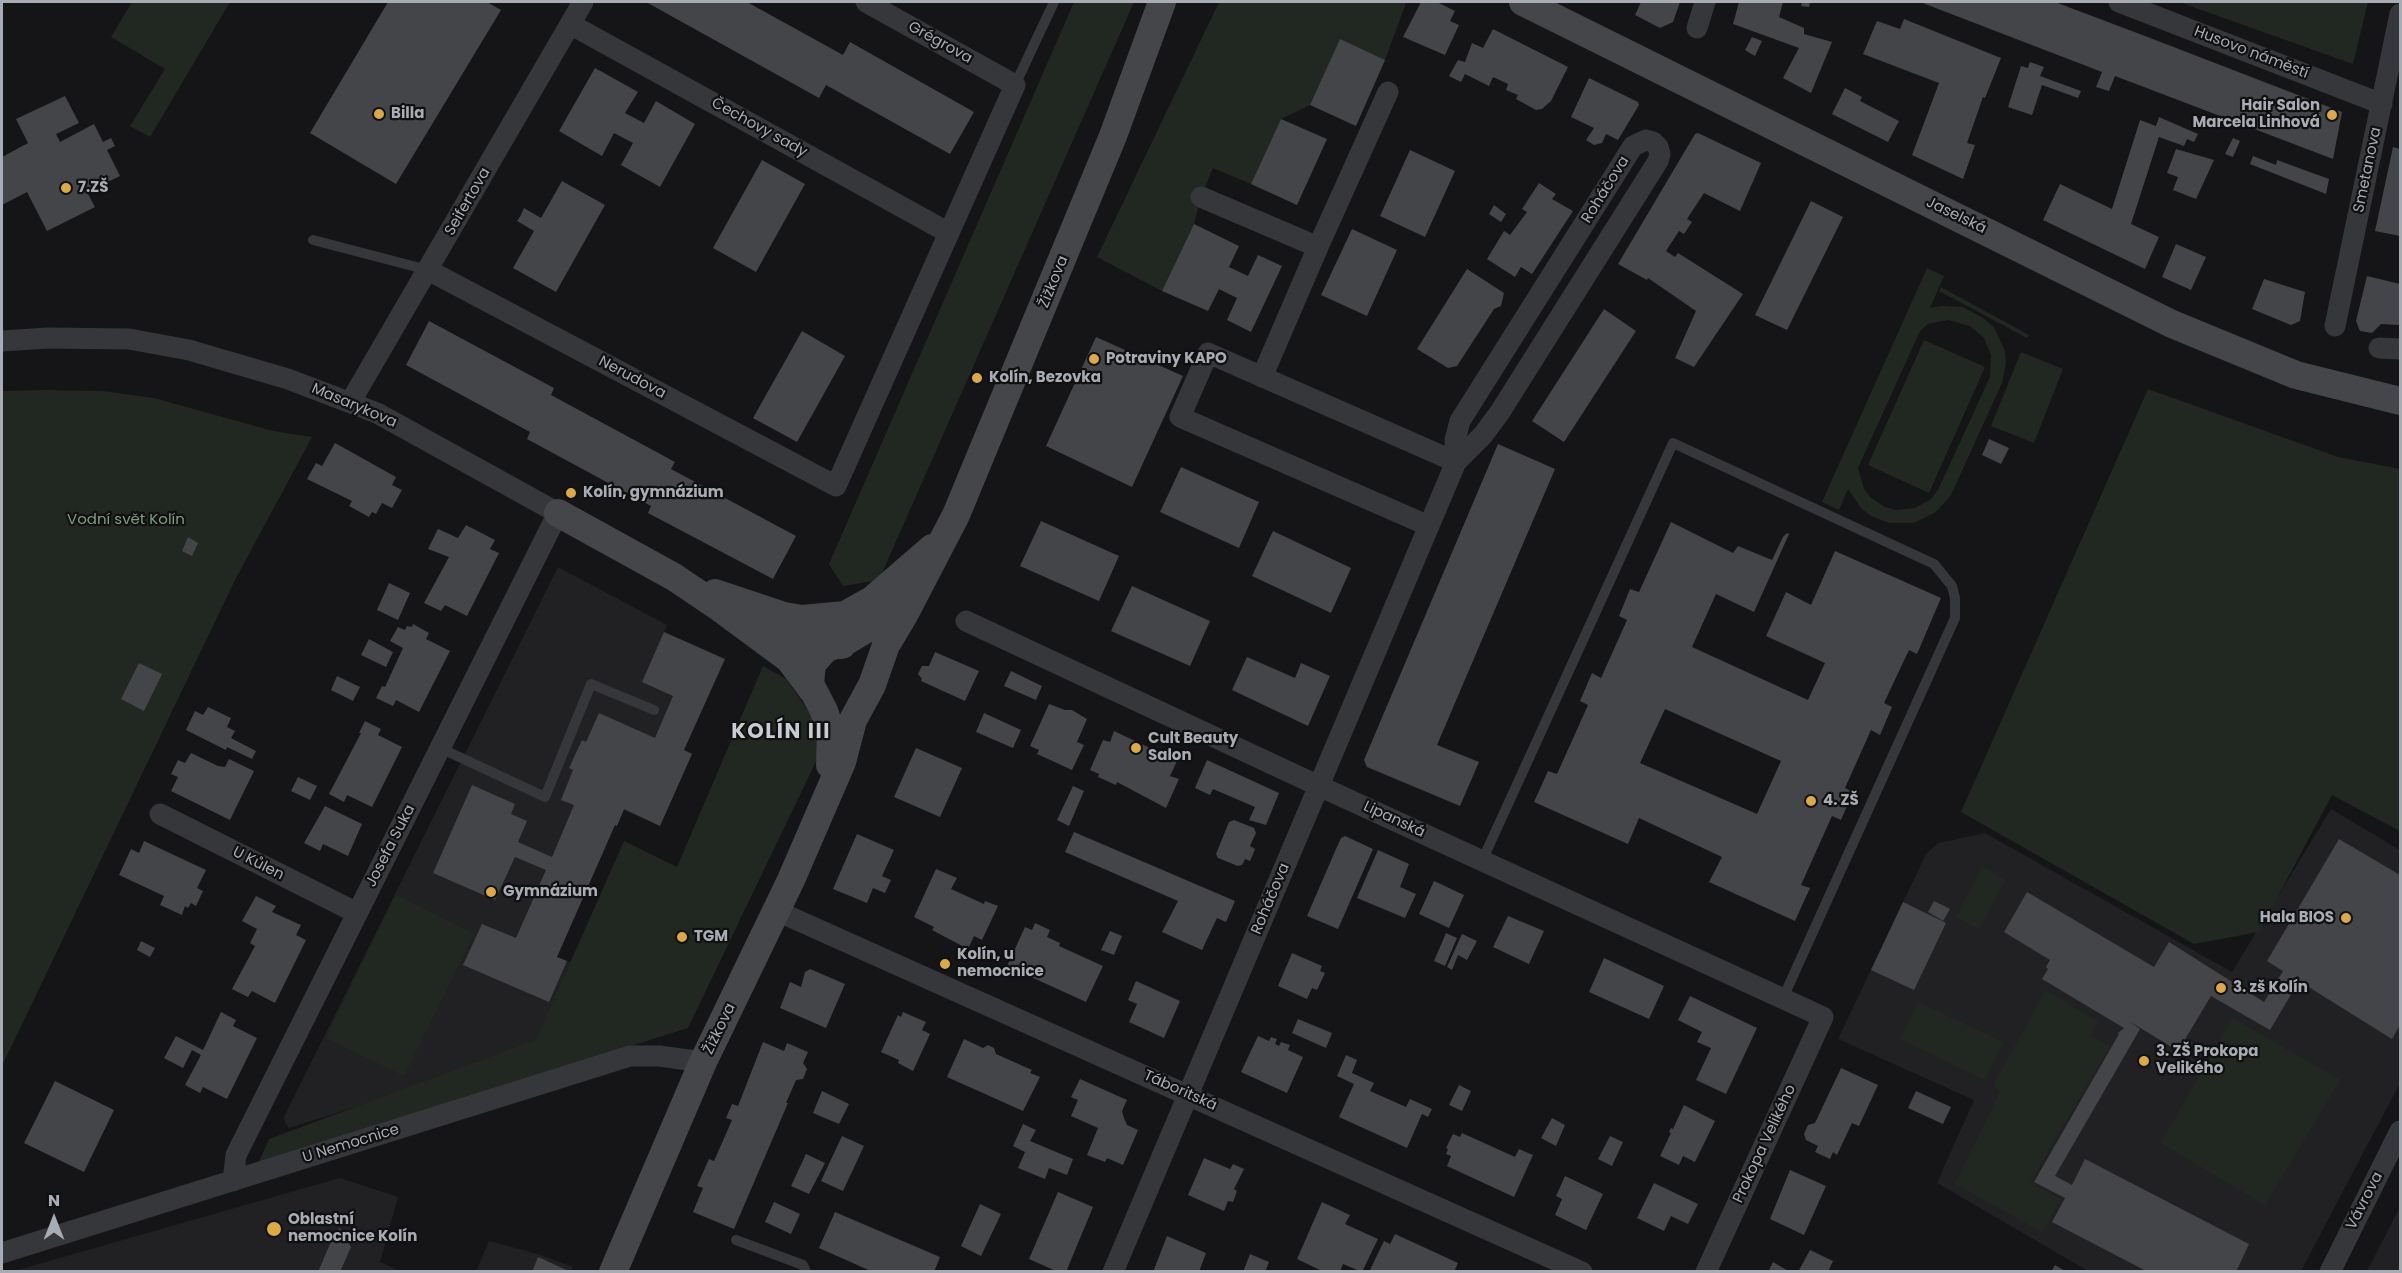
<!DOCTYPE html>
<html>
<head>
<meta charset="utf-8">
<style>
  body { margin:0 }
  #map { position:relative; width:2402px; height:1273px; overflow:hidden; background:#151416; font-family:Poppins,sans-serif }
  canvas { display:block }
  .frame { position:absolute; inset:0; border:3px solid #a8acb4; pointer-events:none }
  .north { position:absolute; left:24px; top:1189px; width:60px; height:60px; -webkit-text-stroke:4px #101011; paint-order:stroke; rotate:0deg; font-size:16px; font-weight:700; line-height:24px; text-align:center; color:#a8acb4 }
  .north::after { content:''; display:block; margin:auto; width:21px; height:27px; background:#a8acb4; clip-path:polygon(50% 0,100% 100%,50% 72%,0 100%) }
</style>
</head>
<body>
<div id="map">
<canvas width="2402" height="1273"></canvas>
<div class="frame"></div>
<div class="north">N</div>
</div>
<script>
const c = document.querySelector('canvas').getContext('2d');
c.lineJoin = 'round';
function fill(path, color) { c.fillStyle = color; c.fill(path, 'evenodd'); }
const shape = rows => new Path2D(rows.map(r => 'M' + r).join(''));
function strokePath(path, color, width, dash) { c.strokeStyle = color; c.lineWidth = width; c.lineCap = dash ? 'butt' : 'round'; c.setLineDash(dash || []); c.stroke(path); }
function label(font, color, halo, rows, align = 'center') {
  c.font = font + ' Poppins,sans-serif'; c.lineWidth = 4.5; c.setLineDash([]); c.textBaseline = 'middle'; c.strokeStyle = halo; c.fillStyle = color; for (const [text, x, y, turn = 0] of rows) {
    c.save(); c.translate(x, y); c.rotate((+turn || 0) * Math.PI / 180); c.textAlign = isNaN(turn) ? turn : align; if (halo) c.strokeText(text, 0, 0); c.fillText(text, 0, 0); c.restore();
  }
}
fill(shape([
  [558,567,667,625,664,632,684,750,692,754,660,826,624,810,617,826,615,825,557,957,605,977,579,1037,289,1128,285,1123,284,1117],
  [2331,809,2400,850,2400,1083,2301,1271,2088,1271,1937,1183,1974,1100,1838,1039,1926,854,1938,843,1985,833,2232,972],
  [340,1178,398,1197,380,1262,400,1271,11,1272],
  [2400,1207,2400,1271,2367,1271],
  [489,1241,538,1254,573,1267,571,1272,476,1272]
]), '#212123');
fill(shape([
  [132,2,230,2,150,137,130,126,165,69,111,37],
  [1074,2,1134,2,879,580,843,586,829,564],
  [1219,2,1402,2,1406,3,1385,60,1340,40,1310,105,1281,119,1251,184,1213,168,1201,197,1194,224,1162,291,1097,257],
  [2179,2,2368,2,2353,64],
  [1927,268,1944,276,1930,308,1942,306,1963,307,1983,318,1994,327,2005,351,2006,363,2002,383,1951,495,1936,512,1914,523,1889,523,1871,516,1861,508,1848,489,1839,510,1822,502],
  [1948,320,1970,326,1984,338,1991,355,1990,377,1938,490,1931,499,1915,508,1896,510,1885,507,1870,497,1864,489,1858,468,1920,331,1928,324],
  [1941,287,2029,335,2027,338,1939,291],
  [1924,340,1985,367,1929,493,1868,465],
  [2021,352,2063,369,2034,443,1991,426],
  [2148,389,2338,457,2400,469,2400,831,2332,795,2259,932,2194,944,1961,812],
  [43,390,103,391,154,398,273,431,312,437,235,580,2,1066,2,391],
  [763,666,786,679,817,724,821,751,688,1028,259,1162,269,1139,536,1040,624,841,677,867],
  [1982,867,2005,880,1979,929,1956,917],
  [396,895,474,934,404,1076,326,1038],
  [2046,990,2098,1022,2090,1036,2110,1046,2030,1182,2061,1199,2042,1232,1955,1184,2001,1091,1993,1086],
  [1918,1002,2003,1042,1985,1080,1900,1039],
  [2233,1018,2340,1080,2265,1205,2161,1143]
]), '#212822');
fill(shape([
  [388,2,487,2,501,10,396,184,310,133],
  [646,2,747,2,843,55,850,42,974,112,950,154,826,85,819,98],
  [1421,2,1437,2,1455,11,1450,21,1459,25,1445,55,1403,37],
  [1641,2,1680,2,1673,22,1660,28,1635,15],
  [1739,2,1783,2,1779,17,1804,28,1804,34,1832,42,1811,93,1783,78,1799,48,1733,24],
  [1802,2,1810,2,1809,7,1801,6],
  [1920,2,2055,2,2145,36,2342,112,2333,159,2115,76,2109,91,2096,87,2102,72],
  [1904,19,2001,58,1985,98,1983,97,1967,143,1975,145,1963,179,1912,155,1939,83,1863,54,1877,21,1900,29],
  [1493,29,1568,67,1551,101,1542,109,1536,110,1516,99,1518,95,1506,90,1508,84,1493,77,1489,86,1465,74,1461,82,1449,76,1458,60,1465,62,1472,43,1483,48],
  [1752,37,1762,41,1755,56,1745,50],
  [1340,39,1385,60,1356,126,1310,105],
  [2030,62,2044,67,2040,76,2081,91,2078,98,2042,85,2032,115,2008,107,2021,66,2028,68],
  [595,68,638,92,625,113,644,123,656,101,695,124,660,187,621,165,633,143,614,133,602,156,559,131],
  [1589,78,1638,102,1639,105,1618,140,1606,134,1602,143,1594,145,1586,140,1594,128,1571,117],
  [1845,88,1862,97,1860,101,1899,121,1888,142,1832,114],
  [65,96,79,123,56,134,60,142,94,124,103,142,111,138,115,146,107,150,120,176,87,192,95,207,47,231,27,192,2,205,2,157,28,143,16,119],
  [2159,117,2198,134,2194,142,2187,139,2184,146,2159,137,2131,224,2159,237,2145,269,2043,220,2060,184,2112,209,2140,120,2156,126],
  [1281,119,1327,139,1297,205,1251,184],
  [1698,133,1761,163,1740,211,1704,193,1687,219,1692,222,1684,234,1679,231,1666,251,1675,257,1678,253,1743,294,1694,367,1675,358,1696,311,1648,278,1647,280,1618,264,1695,134],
  [2233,138,2240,141,2233,157,2225,154],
  [2393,147,2400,149,2400,236,2375,231],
  [2176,149,2214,160,2196,199,2173,190,2178,177,2167,173],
  [1410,150,1455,171,1425,237,1380,216],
  [2253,156,2276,165,2277,160,2329,179,2326,194,2250,164],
  [762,160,805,184,756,272,713,248],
  [562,181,605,205,556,292,513,268,534,231,517,221,521,215,524,208,541,218],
  [1539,183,1556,194,1552,199,1573,211,1532,274,1521,267,1515,277,1487,259,1504,231,1510,235,1527,212,1522,209],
  [1811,201,1843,217,1787,330,1755,315],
  [1494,205,1506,214,1501,222,1489,214],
  [1194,224,1239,246,1229,267,1248,276,1258,255,1282,266,1251,332,1227,320,1237,298,1219,289,1208,311,1162,291],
  [1352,229,1397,250,1367,316,1321,295],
  [2176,244,2206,257,2191,290,2162,277],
  [1467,269,1504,293,1501,306,1494,309,1457,366,1448,368,1417,349],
  [2367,276,2400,284,2399,325,2381,324,2372,333,2360,331,2356,321],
  [2264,279,2305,292,2300,321,2291,325,2252,309],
  [1604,309,1636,331,1564,442,1532,421],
  [429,321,554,388,551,395,675,462,671,469,796,536,773,579,648,513,651,506,527,439,530,432,406,365],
  [802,331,845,356,797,442,753,418],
  [1096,337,1183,376,1132,487,1046,446],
  [1989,439,2009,448,2001,464,1982,455],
  [335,443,396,477,392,485,402,490,392,508,382,503,376,514,372,512,369,517,349,506,352,501,307,479,316,463,322,466],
  [1498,444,1555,469,1437,745,1479,762,1460,806,1367,767,1364,760],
  [1181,467,1259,502,1239,548,1160,512],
  [1041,521,1119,556,1099,601,1020,566],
  [1671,522,1733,553,1738,546,1772,560,1783,537,1787,533,1789,534,1754,612,1716,594,1692,647,1808,700,1825,663,1766,636,1786,592,1811,605,1835,551,1941,598,1917,654,1909,650,1884,703,1892,707,1880,735,1871,730,1845,788,1853,792,1841,820,1832,816,1801,885,1810,888,1795,921,1709,882,1722,857,1639,818,1628,844,1534,802,1548,771,1557,774,1588,705,1580,701,1592,673,1601,678,1627,620,1619,616,1630,589,1639,592],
  [1665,709,1781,761,1757,814,1640,763],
  [466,525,495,540,490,549,499,553,467,616,445,605,441,611,424,603,449,557,428,549,438,529,458,538],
  [1273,531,1351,568,1331,613,1252,576],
  [188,537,198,543,192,556,182,551],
  [389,583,410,593,398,620,377,610],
  [1132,586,1210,621,1190,666,1111,631],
  [413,624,429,633,426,639,450,651,419,712,396,700,393,706,376,698,382,686,385,687,403,648,390,641,398,627,405,630,407,626,412,627],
  [664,632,725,659,684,750,692,754,660,826,624,809,617,826,615,825,557,957,567,961,549,1002,463,965,482,924,516,938,546,870,515,857,495,900,433,873,472,785,515,804,511,814,527,821,518,842,552,857,574,805,561,800,573,770,569,768,582,740,586,742,599,713,655,738,673,696,642,682],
  [369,639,393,652,386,667,361,655],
  [935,652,979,671,965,701,921,681,922,679,918,674,922,666,929,666],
  [1247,657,1295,678,1301,663,1330,676,1308,726,1232,690],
  [139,663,162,674,144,711,121,699],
  [1011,671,1042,686,1036,700,1004,686],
  [337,676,360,687,353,701,331,690],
  [1049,704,1065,710,1072,710,1087,719,1077,742,1084,745,1072,770,1037,754,1039,750,1030,746],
  [208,707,231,718,227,727,235,731,231,738,256,751,252,759,227,747,226,750,186,730,195,711,203,715],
  [984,713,1021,730,1013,748,976,732],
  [365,721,381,729,378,735,402,747,372,807,347,795,344,802,329,794,361,733,359,733],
  [1114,731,1177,761,1170,776,1179,779,1166,808,1117,782,1116,785,1098,777,1099,774,1090,770,1103,740,1110,742],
  [916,748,962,768,940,817,894,797],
  [191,753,218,766,225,767,229,759,254,771,230,820,171,791,178,777,171,774,178,760,185,763],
  [1207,760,1279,793,1266,825,1249,820,1255,807,1213,789,1210,795,1195,788],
  [298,777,317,786,310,800,291,791],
  [1073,786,1084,791,1069,826,1057,820],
  [325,806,362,824,348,856,323,844,320,851,304,843],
  [1234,820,1254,828,1256,833,1250,846,1255,849,1250,861,1245,859,1242,865,1238,866,1218,858,1216,854,1229,822],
  [1074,832,1235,901,1226,922,1217,918,1202,950,1162,932,1178,901,1065,852],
  [857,834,894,850,882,876,891,880,885,893,873,888,867,903,833,889],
  [1345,836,1373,849,1338,929,1307,916,1336,849,1341,838],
  [2339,839,2400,875,2400,1025,2392,1039,2299,981,2270,1030,2211,996,2178,1051,2129,1021,2140,1029,2055,1176,2072,1185,2085,1159,2249,1244,2236,1272,2148,1272,2052,1222,2065,1198,2034,1182,2119,1034,2118,1033,2124,1028,2042,979,2048,969,2046,967,2050,960,2004,932,2027,892,2154,967,2169,942,2264,1002,2283,971,2267,961],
  [144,841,206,870,197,888,203,891,196,906,191,903,188,908,185,906,182,915,160,905,164,896,119,875,131,849,139,853],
  [1378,850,1409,864,1400,887,1416,894,1405,918,1357,898],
  [936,869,957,878,951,889,984,904,985,901,998,906,982,940,974,936,968,949,932,930,934,927,914,917],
  [1434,881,1464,895,1449,928,1419,914],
  [256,896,276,906,272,912,301,925,296,935,306,940,275,1003,252,991,248,997,232,989,255,946,250,943,257,929,242,921],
  [1934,901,1950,909,1943,921,1928,912],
  [1903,902,1946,923,1914,990,1871,970],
  [1508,916,1544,931,1529,964,1493,947],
  [1035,923,1050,930,1047,937,1060,943,1059,946,1103,966,1086,1002,1007,966,1025,927,1032,930],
  [1110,931,1122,936,1114,955,1101,950],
  [1446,933,1457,938,1445,966,1434,961],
  [1462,934,1477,941,1467,960,1458,955,1452,970,1447,967],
  [141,941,155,948,150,957,137,950],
  [1292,953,1322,966,1320,971,1325,973,1317,990,1312,988,1307,999,1278,986],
  [1604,958,1664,986,1649,1019,1589,992],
  [810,969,845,984,826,1028,780,1008,790,982,801,987,805,972],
  [1136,981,1180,1001,1164,1038,1129,1022,1137,1004,1128,1000],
  [1690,996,1757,1028,1726,1094,1696,1080,1711,1048,1697,1042,1702,1032,1678,1020],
  [221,1012,236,1020,233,1026,257,1038,227,1099,203,1087,200,1093,185,1085,201,1055,192,1050,183,1068,164,1058,176,1036,203,1050],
  [903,1012,926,1022,922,1030,930,1034,913,1071,898,1063,899,1060,881,1052,898,1015,901,1017],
  [1298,1019,1332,1033,1326,1048,1292,1033],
  [1258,1036,1269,1041,1271,1037,1277,1039,1275,1044,1279,1046,1281,1042,1290,1045,1288,1050,1303,1057,1287,1093,1241,1072],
  [964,1039,983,1048,988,1045,994,1048,996,1054,1032,1070,1030,1073,1040,1077,1023,1111,947,1077],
  [763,1042,784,1051,787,1043,808,1052,803,1063,807,1069,803,1079,796,1080,786,1103,788,1103,734,1229,693,1212,703,1188,697,1186,709,1159,714,1161,732,1120,726,1118,732,1104,738,1106],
  [1346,1055,1357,1060,1352,1073,1374,1083,1370,1091,1406,1107,1410,1099,1432,1109,1428,1117,1422,1114,1407,1148,1339,1117,1354,1084,1337,1076],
  [1841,1068,1878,1085,1859,1126,1852,1123,1837,1155,1833,1152,1830,1159,1815,1152,1818,1146,1806,1140,1804,1134,1808,1125,1815,1123],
  [1080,1079,1127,1100,1122,1111,1124,1118,1127,1125,1138,1130,1123,1165,1107,1158,1105,1162,1087,1155,1098,1128,1071,1116,1078,1100,1071,1097],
  [55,1081,114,1110,84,1172,24,1143],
  [1459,1085,1471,1091,1462,1111,1449,1105],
  [822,1091,849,1104,839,1124,813,1113],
  [1916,1091,1951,1107,1943,1124,1908,1108],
  [1684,1105,1715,1121,1695,1162,1683,1156,1679,1165,1660,1156,1671,1133,1669,1132,1671,1128,1673,1129],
  [1552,1118,1565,1125,1556,1146,1541,1138],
  [1023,1124,1036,1130,1030,1141,1073,1159,1067,1175,1049,1168,1045,1179,1018,1168,1025,1152,1013,1146],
  [1462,1133,1515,1157,1519,1149,1533,1155,1514,1197,1447,1166,1451,1156,1446,1154,1448,1149,1446,1148,1453,1134,1460,1137],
  [842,1136,864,1146,843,1191,821,1181],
  [1610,1136,1623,1142,1612,1166,1598,1159],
  [806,1154,825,1163,809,1194,791,1186],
  [1204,1158,1230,1169,1233,1164,1244,1169,1234,1189,1237,1191,1233,1202,1228,1201,1224,1211,1188,1195],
  [1790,1170,1826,1186,1804,1235,1770,1219],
  [1565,1176,1603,1194,1586,1230,1555,1215,1562,1199,1556,1196],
  [1654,1183,1698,1204,1688,1224,1671,1216,1664,1231,1637,1218],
  [1058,1192,1093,1207,1066,1272,1058,1272,1029,1259],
  [774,1202,800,1214,791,1234,765,1222],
  [1322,1202,1350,1215,1345,1224,1378,1239,1362,1272,1343,1264,1340,1272,1324,1272,1297,1259],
  [980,1204,1001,1214,981,1256,961,1246],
  [835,1212,940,1257,934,1272,873,1272,819,1248],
  [340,1228,351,1247,340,1272,318,1272,335,1232],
  [1395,1234,1458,1263,1454,1272,1369,1272,1384,1241,1390,1244],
  [1167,1236,1206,1253,1199,1272,1153,1272],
  [1810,1250,1833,1261,1828,1272,1798,1272],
  [1250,1254,1269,1262,1265,1272,1243,1272],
  [538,1257,571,1272,532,1272],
  [1773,1262,1790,1272,1768,1272],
  [2055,1265,2067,1272,2051,1272]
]), '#444548');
strokePath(shape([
  [1015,85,1054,2],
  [313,240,428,270],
  [440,748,545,797,591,684,654,710],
  [1482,861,1673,443,1934,564,1952,586,1955,598,1955,618,1783,998],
  [736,1240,803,1265,806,1272]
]), '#36373a', 10);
strokePath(shape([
  [2119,2,2382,104],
  [570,24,949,233],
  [1697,28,1705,2],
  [1201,197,1318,247,1262,377],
  [1318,247,1388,92],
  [428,270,836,486,1015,85,866,2],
  [2335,326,2400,14],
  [2,341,48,338,129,339,189,350,288,379,377,413,558,513,236,1155,233,1181],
  [2379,348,2400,349],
  [351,401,583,2],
  [1429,526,1180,417,1208,353,1456,462],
  [966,621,1319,786,1823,1017,1706,1272],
  [160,814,357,913],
  [777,911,1582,1272],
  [2,1253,630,1056,659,1056,703,1062],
  [1113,1272,1456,462,1483,435,1500,412,1658,161,1660,154,1658,147,1653,142,1646,140,1633,146,1460,421,1455,440,1456,462],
  [2330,1272,2400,1131]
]), '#36373a', 21);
strokePath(shape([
  [1523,2,2172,324,2296,375,2400,401],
  [558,513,674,577,720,608,789,659,812,690],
  [715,593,784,616,802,619,845,615,872,600,932,548],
  [760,625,774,632,805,641,842,645],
  [830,765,831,732,824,711,810,684,812,664,825,649,848,640,876,623,894,610,904,599],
  [613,1272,703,1062,791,880,842,762,853,720,872,685,886,645,904,615,956,515,1113,136,1162,2]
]), '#44464a', 28);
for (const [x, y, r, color] of [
  [379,114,6,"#dbaa47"],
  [2332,115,6,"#dbaa47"],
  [66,188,6,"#dbaa47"],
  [1094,359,6,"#dbaa47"],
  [977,378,6,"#dbaa47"],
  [571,493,6,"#dbaa47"],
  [1136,748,6,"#dbaa47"],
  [1811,801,6,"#dbaa47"],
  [491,892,6,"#dbaa47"],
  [2346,918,6,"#dbaa47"],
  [682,937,6,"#dbaa47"],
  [945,964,6,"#dbaa47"],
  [2221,988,6,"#dbaa47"],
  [2144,1061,6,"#dbaa47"],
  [274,1229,8,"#dbaa47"]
]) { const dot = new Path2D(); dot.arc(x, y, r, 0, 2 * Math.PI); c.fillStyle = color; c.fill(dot); strokePath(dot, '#101011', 2); }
label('15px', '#a8acb4', '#101011', [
  ["Grégrova",940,43,29],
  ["Husovo náměstí",2251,53,21],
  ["Čechovy sady",759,128,29],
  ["Smetanova",2368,170,-78],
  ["Roháčova",1606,190,-58],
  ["Seifertova",468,202,-60],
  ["Jaselská",1956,216,26],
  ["Žižkova",1054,282,-68],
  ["Nerudova",632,378,28],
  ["Masarykova",354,406,23],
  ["Lipanská",1394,820,25],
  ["Josefa Suka",391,846,-63],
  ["U Kůlen",258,864,27],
  ["Roháčova",1271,899,-67],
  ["Žižkova",720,1029,-64],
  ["Táboritská",1180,1091,24],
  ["U Nemocnice",351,1144,-17],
  ["Prokopa Velikého",1765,1144,-65],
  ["Vávrova",2365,1201,-63]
]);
label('bold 15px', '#a8acb4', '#101011', [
  ["Hair Salon",2320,106,"right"],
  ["Marcela Linhová",2320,123,"right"],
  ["Billa",391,114],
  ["7.ZŠ",78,188],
  ["Potraviny KAPO",1106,359],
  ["Kolín, Bezovka",989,378],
  ["Kolín, gymnázium",583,493],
  ["Cult Beauty",1148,739],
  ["Salon",1148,756],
  ["4. ZŠ",1823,801],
  ["Gymnázium",503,892],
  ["Hala BIOS",2334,918,"right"],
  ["TGM",694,937],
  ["Kolín, u",957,955],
  ["nemocnice",957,972],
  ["3. zš Kolín",2233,988],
  ["3. ZŠ Prokopa",2156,1052],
  ["Velikého",2156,1069],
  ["Oblastní",288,1220],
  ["nemocnice Kolín",288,1237]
], 'left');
label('15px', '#819d83', '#101011', [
  ["Vodní svět Kolín",126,520]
]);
c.letterSpacing = '1.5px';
label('bold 21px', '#c8cbd1', '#101011', [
  ["KOLÍN III",781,733]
]);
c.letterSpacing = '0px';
</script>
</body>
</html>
